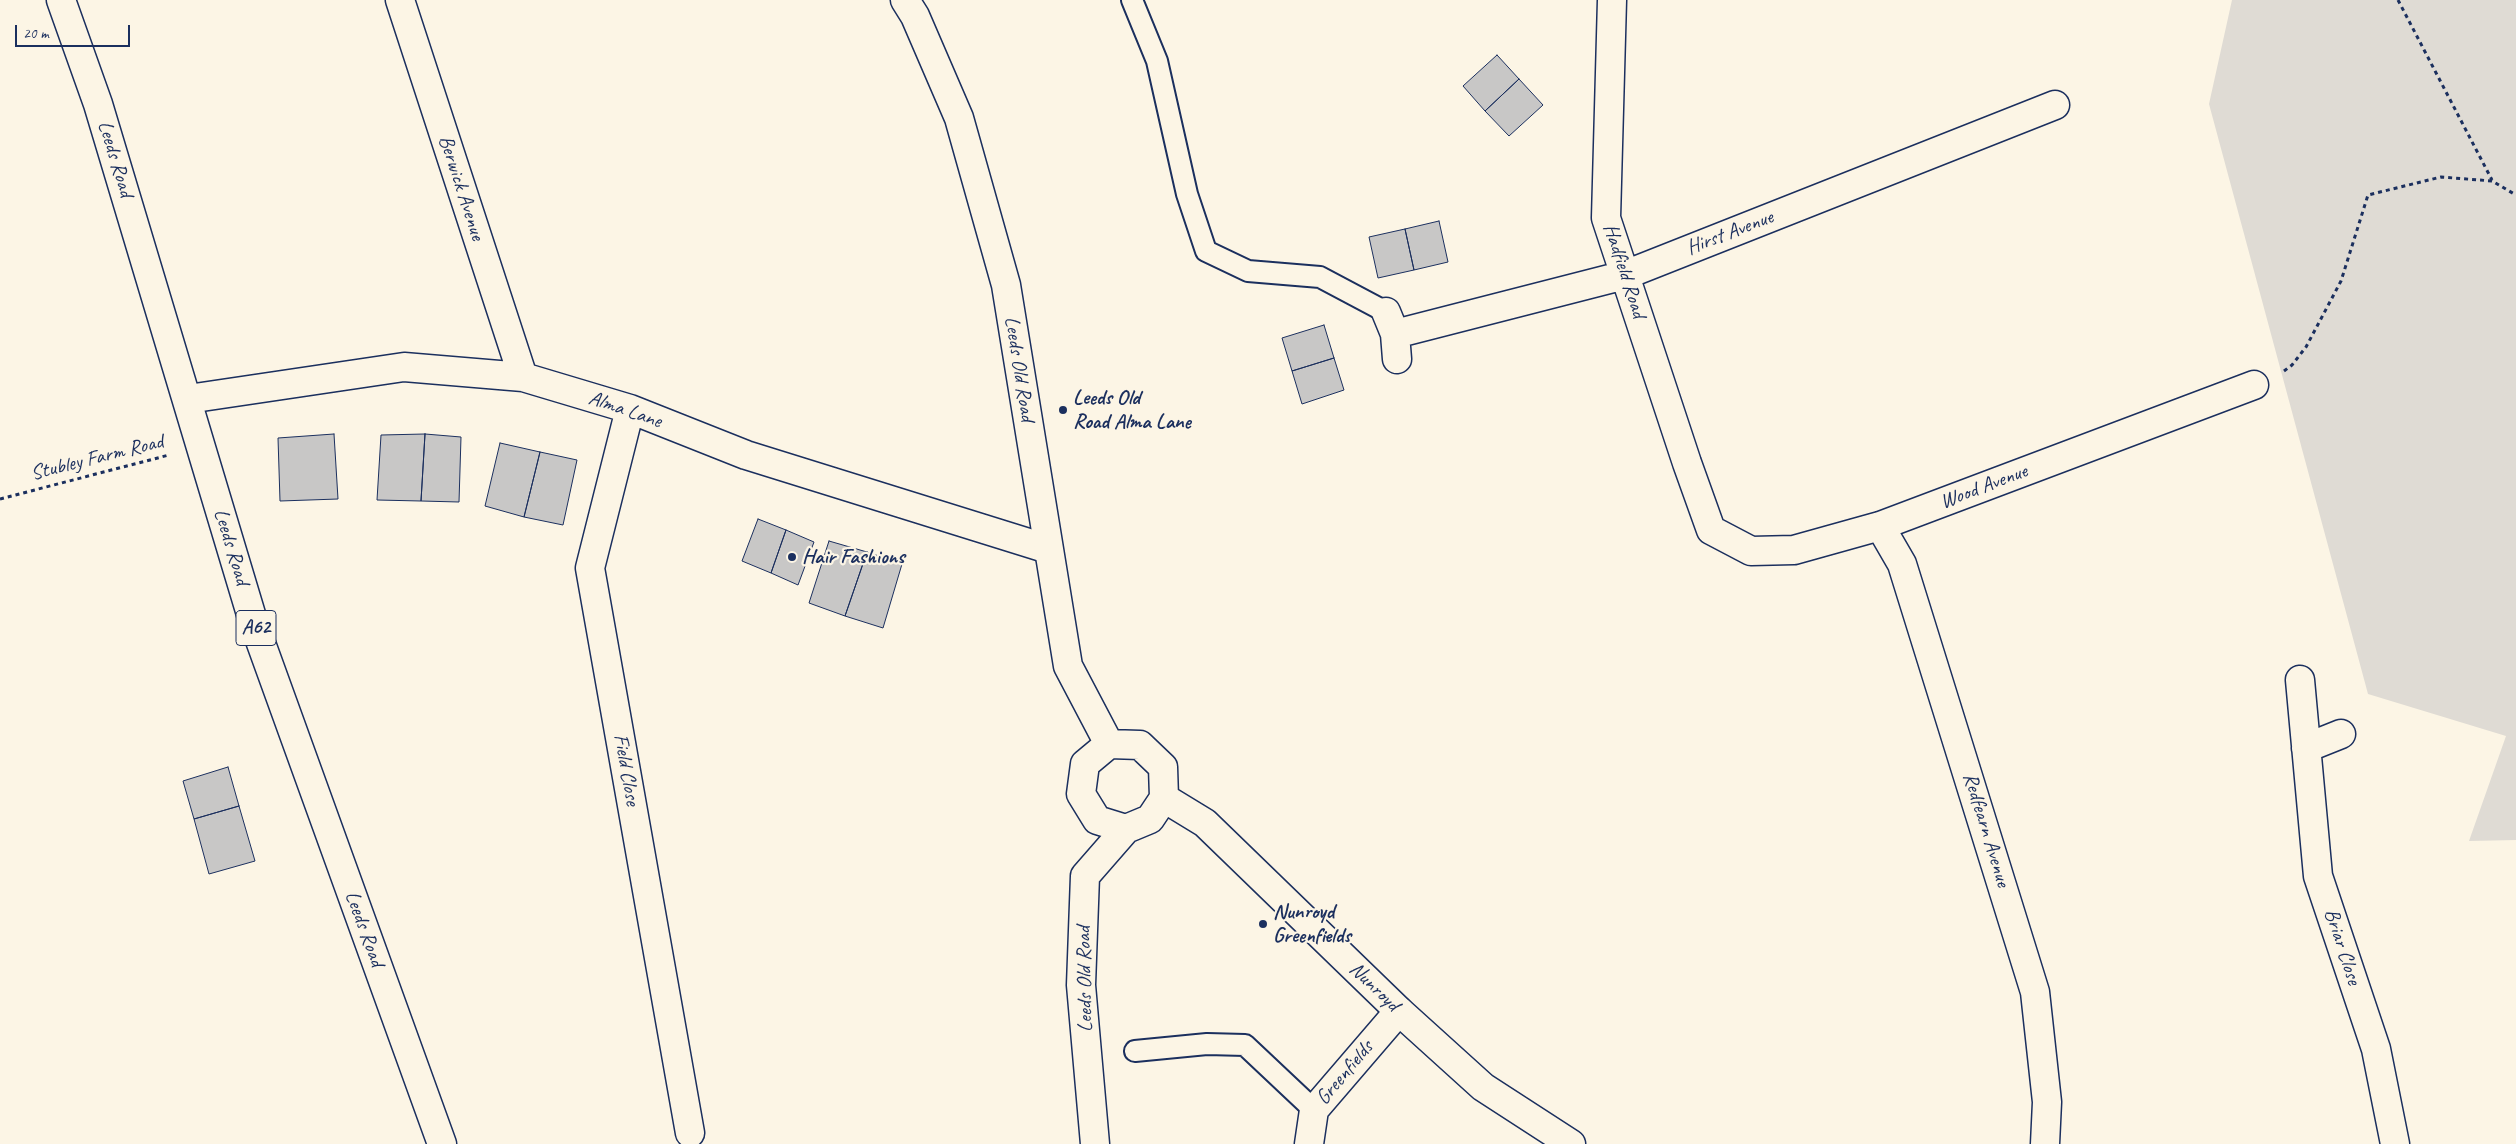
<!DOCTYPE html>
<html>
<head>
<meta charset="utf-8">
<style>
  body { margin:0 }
  #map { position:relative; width:2516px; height:1144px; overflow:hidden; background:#fcf5e5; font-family:Caveat,sans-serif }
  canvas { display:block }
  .scale { position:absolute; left:15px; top:25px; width:115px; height:22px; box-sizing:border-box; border:2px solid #1b2f5e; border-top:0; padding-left:6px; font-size:15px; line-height:18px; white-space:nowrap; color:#1b2f5e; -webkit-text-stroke:4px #fcf5e5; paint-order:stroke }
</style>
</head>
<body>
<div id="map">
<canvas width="2516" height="1144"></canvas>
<div class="scale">20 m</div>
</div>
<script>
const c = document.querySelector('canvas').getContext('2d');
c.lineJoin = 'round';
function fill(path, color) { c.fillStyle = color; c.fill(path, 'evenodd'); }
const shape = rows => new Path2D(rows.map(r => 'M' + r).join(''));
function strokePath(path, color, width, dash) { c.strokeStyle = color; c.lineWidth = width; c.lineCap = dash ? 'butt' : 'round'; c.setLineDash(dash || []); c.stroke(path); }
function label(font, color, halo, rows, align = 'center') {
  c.font = font + ' Caveat,sans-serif'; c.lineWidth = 4.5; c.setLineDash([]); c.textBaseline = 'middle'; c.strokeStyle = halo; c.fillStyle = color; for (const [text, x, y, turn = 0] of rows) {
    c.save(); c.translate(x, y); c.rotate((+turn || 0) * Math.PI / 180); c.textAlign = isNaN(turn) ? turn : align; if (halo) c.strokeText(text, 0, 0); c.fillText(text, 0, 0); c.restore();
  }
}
fill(shape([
  [2232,0,2516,0,2516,840,2469,841,2506,736,2368,694,2209,104]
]), '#dfdbd4');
const building = shape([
  [1497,55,1519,79,1485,111,1463,86,1497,55],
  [1519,79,1543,105,1509,136,1485,111,1519,79],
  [1439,221,1448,262,1414,270,1405,229,1439,221],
  [1405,229,1414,270,1378,278,1369,237,1405,229],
  [1324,325,1334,358,1292,371,1282,338,1324,325],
  [1334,358,1344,390,1302,404,1292,371,1334,358],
  [334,434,338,499,280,501,278,438,334,434],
  [425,434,461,437,459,502,421,501,425,434],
  [425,434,421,501,377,500,381,435,425,434],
  [500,443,540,452,524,517,485,506,500,443],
  [540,452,577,460,563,525,524,517,540,452],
  [758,519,786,530,771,573,742,561,758,519],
  [786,530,814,542,798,585,771,573,786,530],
  [829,541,867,552,845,616,809,603,829,541],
  [867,552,902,564,883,628,845,616,867,552],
  [228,767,239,806,194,819,183,781,228,767],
  [239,806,255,861,209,874,194,819,239,806]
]);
fill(building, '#c8c7c6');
strokePath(building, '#1b2f5e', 1);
const lane = shape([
  [1132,0,1157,61,1187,194,1206,251,1248,271,1320,277,1386,312],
  [1135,1051,1207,1044,1245,1045,1314,1110]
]);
const street = shape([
  [400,0,523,377],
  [1612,0,1606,218,1687,463,1711,530,1751,551,1794,550,1880,526,2254,385],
  [1386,312,1395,334,1397,359],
  [1395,334,1625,275,2055,105],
  [188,399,404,367,523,377,630,409,746,455,1048,549],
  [630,409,590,568,690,1133],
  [1880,526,1902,564,2035,992,2047,1102,2045,1144],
  [2300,680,2318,876,2376,1049,2395,1144],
  [2306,748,2341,734],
  [1309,1144,1314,1110,1399,1011]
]);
const secondary = shape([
  [905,0,915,16,959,118,1006,285,1068,666,1109,744],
  [1109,744,1140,745,1163,767,1164,798,1150,819,1126,829,1097,820,1081,794,1085,764,1109,744],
  [1164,798,1205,823,1399,1011,1483,1087,1571,1144],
  [1095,1144,1081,985,1085,876,1126,829]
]);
const primary = shape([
  [61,0,98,104,253,621,442,1144]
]);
strokePath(lane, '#1b2f5e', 24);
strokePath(street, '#1b2f5e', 31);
strokePath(secondary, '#1b2f5e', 31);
strokePath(primary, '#1b2f5e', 31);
strokePath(shape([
  [2398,0,2492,180],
  [2284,371,2292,365,2306,347,2341,281,2368,195,2441,177,2492,181,2516,195],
  [0,499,169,455]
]), '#1b2f5e', 3, [4, 4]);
strokePath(lane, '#fcf5e5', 20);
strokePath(street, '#fcf5e5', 28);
strokePath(secondary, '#fcf5e5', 28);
strokePath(primary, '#fcf5e5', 28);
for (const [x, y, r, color] of [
  [1063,410,5,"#1b2f5e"],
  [792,557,5,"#1b2f5e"],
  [1263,924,5,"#1b2f5e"]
]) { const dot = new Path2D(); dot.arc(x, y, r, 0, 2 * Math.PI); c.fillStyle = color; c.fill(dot); strokePath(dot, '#fcf5e5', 2); }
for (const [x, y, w] of [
  [256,628,40]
]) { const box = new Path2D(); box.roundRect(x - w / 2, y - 17.5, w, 35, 4); c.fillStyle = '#fcf5e5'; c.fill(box); strokePath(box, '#1b2f5e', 1); }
label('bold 20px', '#1b2f5e', null, [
  ["A62",256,628]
]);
label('21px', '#1b2f5e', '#fcf5e5', [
  ["Leeds Road",115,159,73],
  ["Berwick Avenue",461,188,72],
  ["Hirst Avenue",1730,233,-21],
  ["Hadfield Road",1624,271,72],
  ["Leeds Old Road",1019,369,81],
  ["Alma Lane",625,410,19],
  ["Stubley Farm Road",97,458,-14],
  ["Wood Avenue",1984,487,-21],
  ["Leeds Road",231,547,73],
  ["Field Close",626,770,80],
  ["Redfearn Avenue",1986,830,73],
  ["Leeds Road",364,929,70],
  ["Briar Close",2342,947,72],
  ["Leeds Old Road",1085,979,-91],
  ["Nunroyd",1374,987,44],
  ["Greenfields",1345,1073,-50]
]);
label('bold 21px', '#1b2f5e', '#fcf5e5', [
  ["Leeds Old",1073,398],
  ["Road Alma Lane",1073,422],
  ["Hair Fashions",802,557],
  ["Nunroyd",1273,912],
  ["Greenfields",1273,936]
], 'left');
</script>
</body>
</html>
